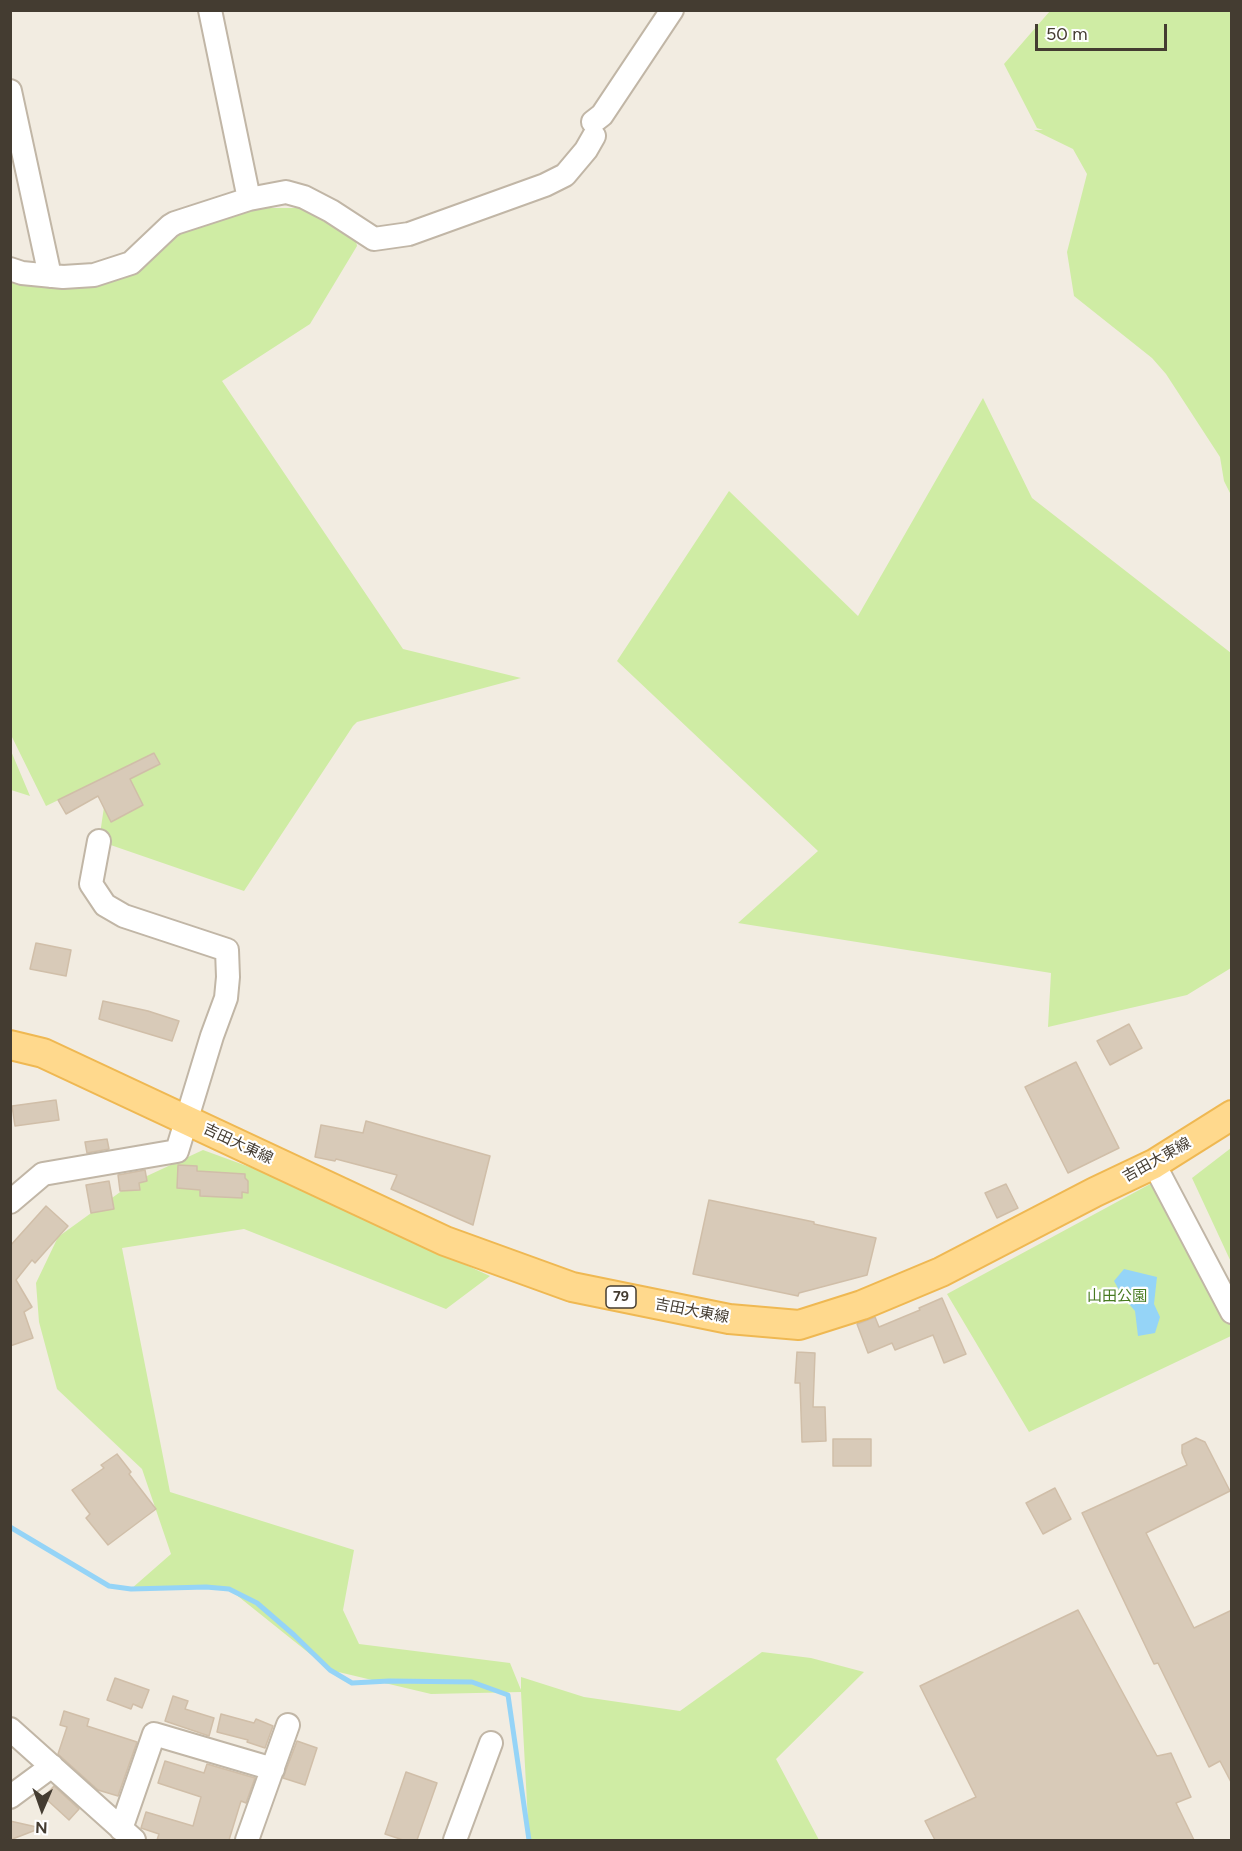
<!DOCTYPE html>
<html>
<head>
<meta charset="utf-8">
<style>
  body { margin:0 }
  #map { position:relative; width:1242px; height:1851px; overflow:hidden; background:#f2ece1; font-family:Figtree,sans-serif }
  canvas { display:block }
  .frame { position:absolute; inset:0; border:12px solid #443c31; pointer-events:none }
  .north { position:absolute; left:12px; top:1779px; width:60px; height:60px; -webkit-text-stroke:4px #fff; paint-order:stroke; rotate:182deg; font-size:16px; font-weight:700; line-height:24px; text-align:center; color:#443c31 }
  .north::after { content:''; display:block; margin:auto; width:21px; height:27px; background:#443c31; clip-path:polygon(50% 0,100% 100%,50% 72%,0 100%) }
  .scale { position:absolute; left:1035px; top:24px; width:132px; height:27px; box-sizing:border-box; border:3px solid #443c31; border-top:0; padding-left:8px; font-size:18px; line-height:21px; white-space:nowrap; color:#443c31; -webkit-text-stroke:4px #fff; paint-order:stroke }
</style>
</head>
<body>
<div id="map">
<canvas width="1242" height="1851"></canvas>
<div class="frame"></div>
<div class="north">N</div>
<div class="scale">50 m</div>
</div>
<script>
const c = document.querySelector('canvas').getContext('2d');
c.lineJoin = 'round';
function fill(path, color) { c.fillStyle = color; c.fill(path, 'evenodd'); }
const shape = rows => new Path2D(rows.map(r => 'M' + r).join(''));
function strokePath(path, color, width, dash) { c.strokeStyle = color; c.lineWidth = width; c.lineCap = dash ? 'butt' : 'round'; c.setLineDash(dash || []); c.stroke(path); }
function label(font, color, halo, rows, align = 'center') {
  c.font = font + ' Figtree,"Noto Sans JP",sans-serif'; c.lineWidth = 4.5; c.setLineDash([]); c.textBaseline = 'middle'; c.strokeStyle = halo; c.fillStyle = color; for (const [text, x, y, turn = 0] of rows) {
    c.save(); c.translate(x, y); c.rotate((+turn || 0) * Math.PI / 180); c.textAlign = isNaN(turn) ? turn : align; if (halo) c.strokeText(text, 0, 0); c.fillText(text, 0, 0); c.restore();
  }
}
fill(shape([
  [1050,11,1231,11,1231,495,1224,481,1220,457,1166,374,1152,358,1074,296,1067,252,1087,174,1073,149,1034,130,1043,130,1037,128,1004,64],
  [253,208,309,208,354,231,357,246,310,324,222,381,403,649,521,678,357,722,353,726,244,891,99,841,104,807,104,778,46,806,11,735,11,269,22,273,141,269,169,235],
  [983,398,1032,498,1231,653,1231,968,1187,995,1048,1027,1051,973,738,923,818,851,617,661,729,491,858,616],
  [11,751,30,796,11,790],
  [1231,1148,1231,1262,1192,1178],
  [203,1150,255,1169,490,1276,446,1309,244,1229,122,1248,170,1492,354,1550,343,1610,359,1644,510,1663,521,1690,521,1677,584,1697,680,1711,762,1652,811,1658,864,1672,776,1759,819,1840,529,1840,521,1692,431,1694,330,1670,229,1589,131,1589,171,1554,142,1469,57,1389,39,1322,36,1283,58,1237,134,1182],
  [1152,1183,1231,1322,1231,1336,1029,1432,947,1294]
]), '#cfeca4');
fill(shape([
  [1124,1269,1157,1277,1154,1304,1160,1317,1155,1333,1138,1336,1135,1311,1123,1297,1114,1281]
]), '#95d4f7');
strokePath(shape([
  [10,1527,109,1586,131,1589,206,1587,229,1589,257,1603,294,1635,330,1670,352,1683,389,1681,472,1682,508,1695,529,1840]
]), '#95d4f7', 5);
const building = shape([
  [154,753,160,764,130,779,143,805,111,822,98,796,66,814,58,800,154,753],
  [36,943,71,950,66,976,30,969,36,943],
  [103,1001,148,1011,179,1021,172,1041,99,1019,103,1001],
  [1129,1024,1142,1048,1110,1065,1097,1041,1129,1024],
  [1076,1062,1119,1148,1068,1173,1025,1087,1076,1062],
  [56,1100,59,1120,15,1126,12,1106,56,1100],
  [366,1121,490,1156,473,1225,391,1189,397,1175,336,1159,335,1161,315,1157,321,1125,363,1133,366,1121],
  [107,1139,109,1149,87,1153,85,1142,107,1139],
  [178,1165,197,1166,197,1171,245,1174,245,1178,248,1181,248,1193,242,1192,242,1198,200,1196,200,1190,177,1188,178,1165],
  [145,1170,147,1181,139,1183,140,1190,120,1191,118,1175,145,1170],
  [109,1181,114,1209,91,1213,86,1185,109,1181],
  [1006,1184,1018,1208,997,1218,985,1193,1006,1184],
  [709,1200,814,1222,814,1224,876,1238,867,1275,799,1293,798,1296,693,1274,709,1200],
  [46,1206,68,1226,35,1263,32,1260,16,1280,32,1307,24,1312,33,1338,10,1346,10,1246,46,1206],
  [942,1298,966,1354,944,1363,933,1335,895,1350,892,1343,868,1353,857,1324,875,1317,879,1327,920,1310,919,1308,942,1298],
  [797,1352,815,1353,813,1407,825,1407,826,1441,802,1442,800,1383,795,1383,797,1352],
  [1196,1438,1205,1442,1230,1491,1146,1533,1194,1628,1232,1610,1232,1784,1220,1761,1209,1767,1158,1663,1154,1664,1082,1513,1187,1465,1182,1453,1182,1445,1196,1438],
  [833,1439,871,1439,871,1466,833,1466,833,1439],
  [117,1454,131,1472,129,1474,156,1509,108,1545,86,1518,90,1514,72,1490,104,1468,101,1465,117,1454],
  [1055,1488,1071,1519,1043,1534,1026,1503,1055,1488],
  [1078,1610,1157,1756,1171,1753,1191,1797,1176,1803,1194,1840,935,1840,925,1821,976,1797,920,1686,1078,1610],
  [115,1678,149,1690,142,1708,133,1704,131,1709,107,1700,115,1678],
  [173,1696,188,1701,185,1709,214,1718,209,1736,165,1721,173,1696],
  [64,1711,89,1719,87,1726,137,1742,118,1796,98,1790,58,1754,67,1727,60,1725,64,1711],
  [221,1714,254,1723,256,1719,273,1726,265,1748,247,1742,248,1740,217,1732,221,1714],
  [297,1741,317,1748,305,1785,283,1778,297,1741],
  [165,1761,204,1773,207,1764,255,1778,246,1803,241,1801,229,1840,157,1840,159,1834,141,1828,146,1812,193,1826,201,1797,158,1783,165,1761],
  [406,1772,437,1783,417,1840,403,1840,385,1834,406,1772],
  [54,1786,79,1809,69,1820,44,1797,54,1786],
  [10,1821,41,1828,10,1840,10,1821]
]);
fill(building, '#d8cab8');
strokePath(building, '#d0bea8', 1.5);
const minor = shape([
  [210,10,249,199],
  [10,91,50,276],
  [593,122,602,115,672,10],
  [10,269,22,273,63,277,94,275,131,263,170,226,175,223,249,199,286,192,304,197,331,211,374,239,409,234,545,185,565,175,586,150,594,136],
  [1154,1164,1232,1312],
  [10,1202,43,1174,177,1151,212,1036,226,998,228,977,227,950,124,916,105,905,91,884,99,841],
  [10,1729,134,1840],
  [10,1797,52,1766],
  [121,1829,154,1734,273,1769],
  [247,1840,288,1725],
  [455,1840,491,1743]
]);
const major = shape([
  [10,1045,43,1053,445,1241,572,1287,729,1319,799,1325,862,1305,941,1272,1095,1192,1154,1164,1232,1115]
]);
strokePath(minor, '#c1b6a6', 26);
strokePath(major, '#efb852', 32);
strokePath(minor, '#fff', 22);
strokePath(major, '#ffd98d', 28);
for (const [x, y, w] of [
  [621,1297,30]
]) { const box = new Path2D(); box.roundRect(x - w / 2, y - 11, w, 22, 4.5); c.fillStyle = '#fff'; c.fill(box); strokePath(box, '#443c31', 1.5); }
label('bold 14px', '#443c31', null, [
  ["79",621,1297]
]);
label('15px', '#443c31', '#fff', [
  ["吉田大東線",238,1144,25],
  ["吉田大東線",1157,1160,-29],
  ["吉田大東線",692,1311,11]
]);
label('15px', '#477a20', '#fff', [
  ["山田公園",1117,1297]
]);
</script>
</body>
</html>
